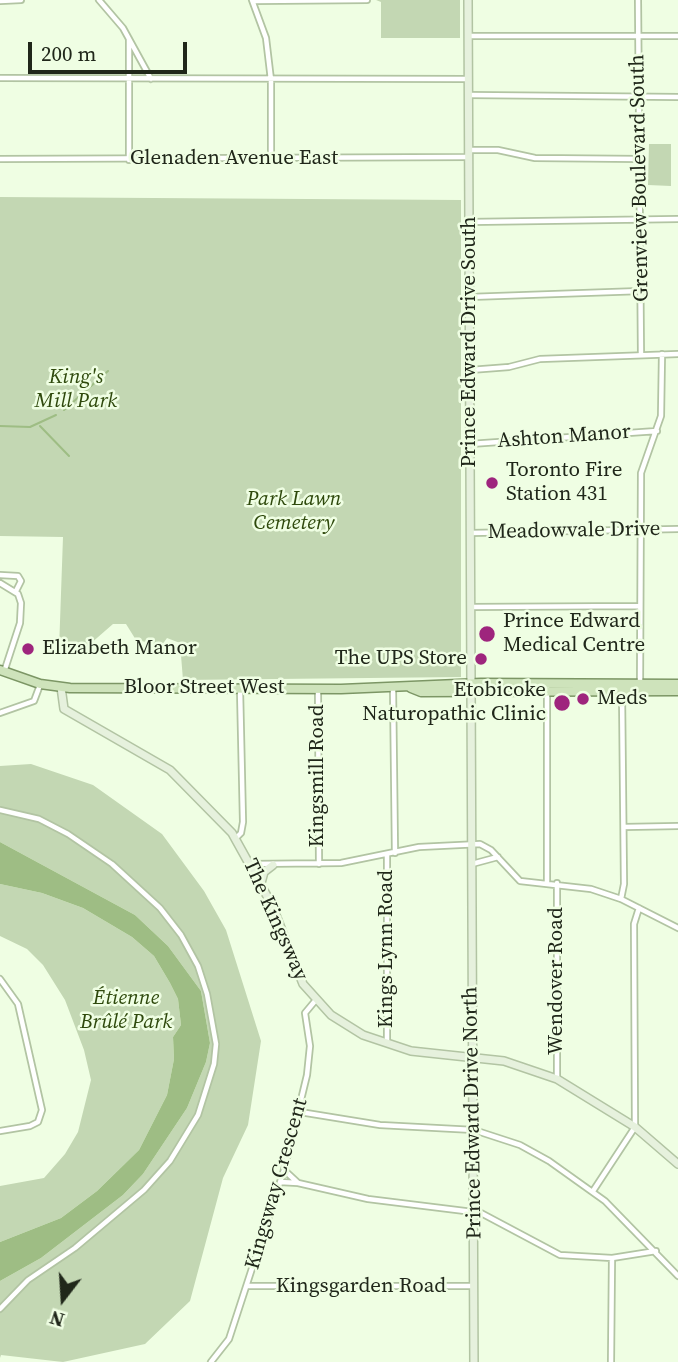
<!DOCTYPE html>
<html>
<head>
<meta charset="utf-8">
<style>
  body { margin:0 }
  #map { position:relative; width:678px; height:1362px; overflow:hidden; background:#effee3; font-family:"Source Serif 4",serif }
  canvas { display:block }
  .north { position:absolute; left:28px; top:1264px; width:70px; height:70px; -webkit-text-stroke:5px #effee3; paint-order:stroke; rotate:197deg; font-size:19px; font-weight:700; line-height:28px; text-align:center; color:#20271a }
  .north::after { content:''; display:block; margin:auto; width:24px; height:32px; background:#20271a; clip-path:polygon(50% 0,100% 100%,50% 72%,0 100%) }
  .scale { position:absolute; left:28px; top:42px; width:159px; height:32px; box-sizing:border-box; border:4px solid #20271a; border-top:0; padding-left:9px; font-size:21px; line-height:24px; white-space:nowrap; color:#20271a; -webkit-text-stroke:5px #effee3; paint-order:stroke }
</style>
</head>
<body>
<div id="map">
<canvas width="678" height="1362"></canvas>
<div class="north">N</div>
<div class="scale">200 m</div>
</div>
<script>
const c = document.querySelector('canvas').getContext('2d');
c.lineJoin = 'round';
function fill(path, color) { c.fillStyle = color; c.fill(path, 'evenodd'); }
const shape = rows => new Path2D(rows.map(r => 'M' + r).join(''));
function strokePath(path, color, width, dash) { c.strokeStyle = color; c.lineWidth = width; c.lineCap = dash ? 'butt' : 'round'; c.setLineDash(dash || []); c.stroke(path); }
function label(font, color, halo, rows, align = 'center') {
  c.font = font + ' "Source Serif 4",serif'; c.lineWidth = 5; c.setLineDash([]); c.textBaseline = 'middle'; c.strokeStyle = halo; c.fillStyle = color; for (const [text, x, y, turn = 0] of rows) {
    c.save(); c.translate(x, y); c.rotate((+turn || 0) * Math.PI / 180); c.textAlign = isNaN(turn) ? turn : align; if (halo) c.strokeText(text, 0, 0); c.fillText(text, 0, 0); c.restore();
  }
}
fill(shape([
  [376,0,460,0,460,38,381,38,381,2],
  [649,144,671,144,671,186,648,185],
  [0,197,461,200,461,677,183,680,180,643,167,638,162,645,136,640,126,624,113,624,82,651,59,650,63,537,0,536],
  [31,764,93,785,162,834,204,891,226,930,261,1041,248,1125,223,1178,190,1301,145,1344,63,1362,1,1355,0,1358,0,1281,41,1258,123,1195,143,1174,187,1108,206,1062,210,1043,201,991,168,946,135,915,0,842,0,766],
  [0,884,42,893,83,908,132,937,154,956,170,983,178,999,181,1025,173,1037,174,1059,167,1095,139,1150,97,1191,61,1218,0,1242,0,1186,44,1178,65,1154,78,1132,91,1080,84,1050,65,1000,43,965,27,949,0,936]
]), '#c3d7b3');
fill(shape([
  [0,842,135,915,168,946,201,991,210,1043,206,1062,187,1108,143,1174,123,1195,41,1258,0,1281,0,1242,61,1218,97,1191,139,1150,167,1095,174,1059,173,1037,181,1025,178,999,170,983,154,956,132,937,83,908,42,893,0,884]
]), '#9ebd84');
strokePath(shape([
  [64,410,108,371],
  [0,426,30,427,56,415],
  [40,426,69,456]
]), '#9ebd84', 2);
const street = shape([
  [99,0,123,28,151,79],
  [252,0,266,38,271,80,271,159],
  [638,0,641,355],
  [0,1,21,0],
  [253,1,367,0],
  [469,36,678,36],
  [0,78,468,79],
  [469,95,678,97],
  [469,150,498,150,535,158,640,159],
  [0,159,469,157],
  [129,160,129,39],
  [469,222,678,219],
  [469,297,641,291],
  [470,370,509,367,540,359,678,354],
  [470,444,657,431],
  [470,533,678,529],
  [0,575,18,576,21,581,16,591],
  [0,583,18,594,21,603,20,623,4,672],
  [471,607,639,606],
  [547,684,547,883],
  [640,686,641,473,661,416,662,354],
  [393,688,395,853],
  [318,690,319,864],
  [0,713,34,701,40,685],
  [0,810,39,819,68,834,112,864,160,908,181,935,198,966,207,994,216,1044,214,1064,198,1115,170,1161,144,1190,75,1248,28,1280,0,1309],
  [624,827,678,826],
  [236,838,241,833,243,822,240,689],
  [387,855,387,1043],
  [251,864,341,863,419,847,480,844,491,850,520,881,591,889,621,899,678,928],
  [472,864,498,857],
  [621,899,624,884,622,692],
  [0,979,18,1004,42,1110,38,1122,30,1126,0,1131],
  [557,1079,557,883],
  [300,1112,380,1125,474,1130,520,1145,549,1161,605,1201,678,1276],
  [284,1170,297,1182],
  [280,1182,298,1183,368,1199,481,1213,560,1255,612,1258,656,1251],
  [593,1191,635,1127,634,924,639,908],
  [248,1286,473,1286],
  [211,1362,229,1339,284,1170,307,1075,310,1046,305,1013,315,1001],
  [611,1362,612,1258]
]);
const secondary = shape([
  [468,0,474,1362],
  [61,687,64,709,170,770,232,833,272,905,303,984,331,1015,363,1035,411,1051,504,1061,557,1079,635,1127,678,1164],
  [261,883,264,872,273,865]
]);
const primary = shape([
  [0,670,40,684,70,688,341,689,481,683,678,684],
  [411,688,421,692,678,691]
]);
strokePath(street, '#b2c4a3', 8);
strokePath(secondary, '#b2c4a3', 10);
strokePath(primary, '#7c9665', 11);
strokePath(street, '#fff', 4.5);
strokePath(secondary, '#e6f1dd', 7);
strokePath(primary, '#cee3bb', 8);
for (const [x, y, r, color] of [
  [492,483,7,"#9e257d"],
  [487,634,9,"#9e257d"],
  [28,649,7,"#9e257d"],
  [481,659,7,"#9e257d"],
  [583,699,7,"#9e257d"],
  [562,703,9,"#9e257d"]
]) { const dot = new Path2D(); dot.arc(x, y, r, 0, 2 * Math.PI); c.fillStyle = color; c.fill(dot); strokePath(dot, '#effee3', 2.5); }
label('21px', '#20271a', '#effee3', [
  ["Glenaden Avenue East",234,159],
  ["Grenview Boulevard South",640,178,-91],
  ["Prince Edward Drive South",470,342,-90],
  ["Ashton Manor",564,437,-4],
  ["Meadowvale Drive",574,531,-1],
  ["Bloor Street West",204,688],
  ["Kingsmill Road",318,776,-90],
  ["The Kingsway",275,920,66],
  ["Kings Lynn Road",387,949,-90],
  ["Wendover Road",557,981,-90],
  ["Prince Edward Drive North",473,1113,-91],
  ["Kingsway Crescent",277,1184,-74],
  ["Kingsgarden Road",361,1287]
]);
label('italic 21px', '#2e490c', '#effee3', [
  ["King's",76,378],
  ["Mill Park",76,402],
  ["Park Lawn",294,500],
  ["Cemetery",294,524],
  ["Étienne",126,999],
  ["Brûlé Park",126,1023]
]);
label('21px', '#20271a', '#effee3', [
  ["Toronto Fire",506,471],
  ["Station 431",506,495],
  ["Prince Edward",503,622],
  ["Medical Centre",503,646],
  ["Elizabeth Manor",42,649],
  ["The UPS Store",467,659,"right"],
  ["Etobicoke",546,691,"right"],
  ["Naturopathic Clinic",546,715,"right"],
  ["Meds",597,699]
], 'left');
</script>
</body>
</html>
